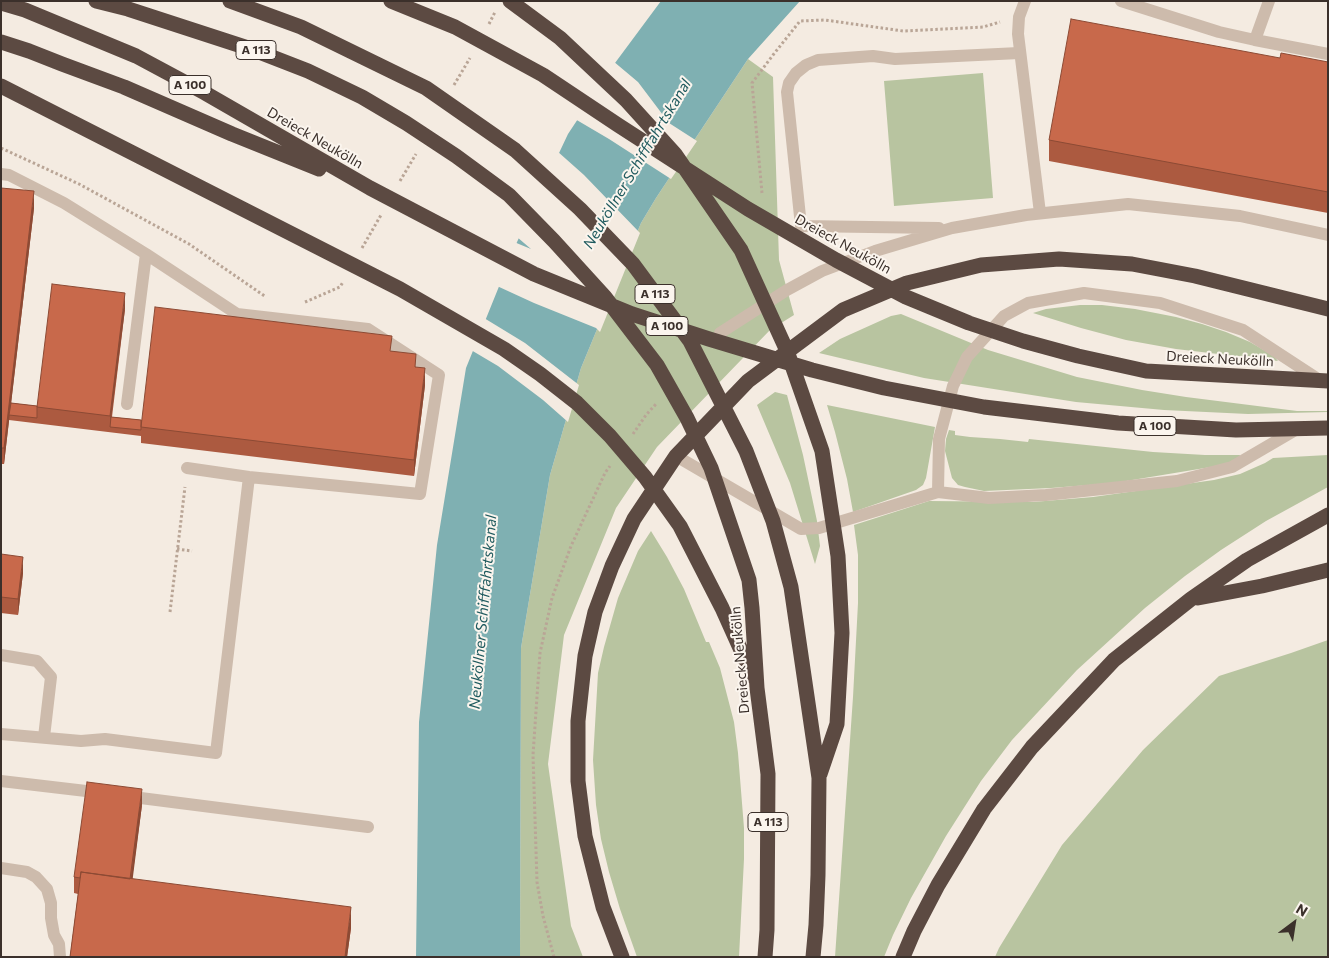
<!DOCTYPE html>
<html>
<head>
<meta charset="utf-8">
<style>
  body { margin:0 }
  #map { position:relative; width:1329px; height:958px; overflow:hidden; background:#f4ebe1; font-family:Commissioner,sans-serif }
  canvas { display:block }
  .frame { position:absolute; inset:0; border:2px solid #3b302b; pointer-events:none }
  .north { position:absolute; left:1269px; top:898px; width:50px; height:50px; -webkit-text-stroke:4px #fbf5ee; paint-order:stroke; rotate:31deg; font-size:14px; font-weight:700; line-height:20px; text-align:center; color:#3b302b }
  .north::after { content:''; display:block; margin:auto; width:18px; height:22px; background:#3b302b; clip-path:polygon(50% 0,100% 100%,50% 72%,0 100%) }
</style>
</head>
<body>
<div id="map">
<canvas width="1329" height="958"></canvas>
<div class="frame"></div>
<div class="north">N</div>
</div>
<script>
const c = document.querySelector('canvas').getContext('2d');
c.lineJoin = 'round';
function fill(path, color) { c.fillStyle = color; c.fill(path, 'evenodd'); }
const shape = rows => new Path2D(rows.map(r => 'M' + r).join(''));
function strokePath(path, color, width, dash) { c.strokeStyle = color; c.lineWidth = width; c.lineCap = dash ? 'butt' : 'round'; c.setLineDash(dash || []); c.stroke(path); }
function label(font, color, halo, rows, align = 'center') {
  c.font = font + ' Commissioner,sans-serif'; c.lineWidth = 4; c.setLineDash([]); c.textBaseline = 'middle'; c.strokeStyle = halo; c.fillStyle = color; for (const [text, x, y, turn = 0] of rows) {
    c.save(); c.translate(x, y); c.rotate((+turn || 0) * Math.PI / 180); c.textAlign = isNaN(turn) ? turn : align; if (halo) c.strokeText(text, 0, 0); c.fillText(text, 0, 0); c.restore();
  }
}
fill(shape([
  [748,59,773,77,779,260,794,315,770,330,657,447,616,508,564,635,548,764,571,926,583,957,520,957,521,648,550,475,581,368,641,223,656,198],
  [983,73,993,198,894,206,884,81],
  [1080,305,1102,305,1135,309,1176,317,1202,324,1226,332,1250,342,1274,356,1278,361,1176,349,1126,340,1081,328,1033,313,1046,309],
  [901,314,988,350,1077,377,1142,390,1186,397,1297,411,1328,411,1328,412,1248,414,1164,410,1076,402,924,378,819,353,840,339,891,316],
  [775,392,787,395,803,455,817,521,820,546,815,564,790,483,757,405],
  [827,405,935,427,926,478,923,485,916,490,853,512,847,479,835,432],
  [949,430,955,431,955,435,970,437,1000,439,1028,442,1029,439,1153,452,1205,455,1240,455,1239,460,1211,467,1114,483,1051,488,984,491,965,487,958,485,952,478,945,451,946,439],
  [1328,455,1328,487,1266,521,1221,550,1185,576,1145,608,1077,670,1012,740,981,781,946,836,911,898,893,935,884,957,835,957,853,697,858,603,858,555,854,525,929,501,1033,502,1093,497,1214,480,1240,474,1265,463,1273,458],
  [651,531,667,557,684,589,706,642,709,642,720,668,734,722,738,753,744,828,744,859,739,957,637,957,620,909,609,872,601,839,596,805,593,760,598,673,604,647,618,598,638,551],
  [1328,640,1328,957,995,957,999,948,1062,845,1143,750,1219,676,1291,653]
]), '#b8c4a0');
fill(shape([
  [661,1,800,1,748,59,656,198,641,223,581,368,550,475,521,648,520,957,416,957,419,722,437,545,466,368,517,242,568,134,615,63]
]), '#7fb0b2');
fill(shape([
  [613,61,638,82,669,123,697,141,671,179,609,139,575,119],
  [557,151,584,175,640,233,600,332,596,328,534,303,497,286,514,242,531,249,517,237],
  [484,318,525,343,579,385,568,422,543,400,498,366,471,350]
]), '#f4ebe1');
strokePath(shape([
  [489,24,495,12],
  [454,85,470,58],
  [1,148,79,184,189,244,266,297],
  [400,181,416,154],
  [762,193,752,83,773,55,800,21,825,20,903,31,983,27,1000,22],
  [362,248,381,215],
  [305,302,340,287,343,282],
  [633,434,646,415,656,404],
  [177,549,192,551],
  [170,612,185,487],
  [554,957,543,916,537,882,533,755,540,653,552,598,571,546,605,473,610,466]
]), '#b9a596', 3, [2.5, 2.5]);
strokePath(shape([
  [1025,1,1019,17,1018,34,1040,213],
  [1121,1,1219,32,1255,40,1328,54],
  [1255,40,1269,1],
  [1,174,9,175,64,203,146,254,127,404],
  [939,228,801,226,787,92,789,83,796,73,806,65,818,60,873,56,895,59,1019,53],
  [146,254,237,314,368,329,439,375,420,494,249,477,187,468],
  [720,333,787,290,822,271,875,251,952,228,1026,215,1128,204,1240,216,1328,235],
  [676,456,801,529,819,528,938,492,989,498,1046,495,1177,481,1232,467,1297,429],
  [938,492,939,439,953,386,967,357,1004,316,1028,303,1084,293,1160,303,1243,330,1321,381],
  [1,655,37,661,51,677,44,737],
  [1,734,81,741,105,739,216,753,249,477],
  [1,781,103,793],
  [125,796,368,827],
  [1,868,27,872,36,877,47,889,51,903,51,918,54,935,59,944,60,957]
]), '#cdbbac', 12);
strokePath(shape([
  [96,1,128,9,254,50,308,71,362,97,406,123,456,156,509,195,554,241,605,297,657,365,687,418,711,468,749,580,752,608,757,688,768,774,767,930,765,957],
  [230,1,301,27,426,88,515,150,580,209,633,264,690,341,746,451,773,521,791,587,819,778,818,875,816,925,813,957],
  [391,1,455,27,543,75,618,125,748,209,836,260,906,297,969,323,1023,341,1078,356,1146,371,1328,381],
  [510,1,560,38,626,100,675,154,741,250,787,351,822,451,838,556,842,633,837,724,820,774],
  [1,3,25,10,136,56,205,93,370,188,534,274,632,314,709,339,812,370,884,388,984,407,1118,423,1236,430,1328,428],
  [1,42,29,51,62,64,124,87,232,134,319,169],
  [1,86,400,289,504,349,540,374,577,403,610,436,645,477,680,526,722,608,753,677],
  [1198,598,1262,586,1328,570],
  [622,957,603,907,585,836,578,781,578,721,585,656,595,612,612,566,634,519,676,456,748,381,843,310,907,283,981,265,1059,259,1132,264,1195,276,1328,309],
  [903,957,914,931,938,885,984,809,1032,747,1114,660,1191,599,1247,560,1328,515]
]), '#5c4a42', 15);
fill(shape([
  [1280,58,1328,62,1328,213,1049,161,1049,140],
  [1,188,34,208,11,403,37,406,125,309,112,417,141,420,392,351,416,367,425,385,414,476,141,443,141,436,9,420,4,464,1,464],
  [1,554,23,573,18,615,1,613],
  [142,805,132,879,351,928,347,957,70,957,78,894,74,893,74,877]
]), '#ac5a40');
fill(shape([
  [34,191,34,208,4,464,4,448],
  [125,293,125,309,110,427,110,432,110,416],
  [425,368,425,385,414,476,414,460],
  [23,557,23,573,18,615,18,599],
  [142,789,142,805,130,900,130,884],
  [351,907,351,928,347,957,345,957]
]), '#8c4a34');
const building = shape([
  [1071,19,1280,58,1281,53,1328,62,1328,192,1049,140,1071,19],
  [1,188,34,191,4,448,1,448,1,188],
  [52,284,125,293,110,416,37,407,52,284],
  [155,307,392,336,390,351,416,354,415,367,425,368,414,460,141,427,155,307],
  [11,403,37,406,37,418,9,415,11,403],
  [111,417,141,420,141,430,110,427,111,417],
  [1,554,23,557,18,599,1,597,1,554],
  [87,782,142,789,130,879,81,872,80,878,74,877,87,782],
  [81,872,351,907,345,957,70,957,81,872]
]);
fill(building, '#c8694b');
strokePath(building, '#8c4a34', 1);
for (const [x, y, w] of [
  [256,50,40],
  [190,85,42],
  [655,294,40],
  [667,326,42],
  [1155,426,42],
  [768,822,40]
]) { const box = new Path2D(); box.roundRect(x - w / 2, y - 9.5, w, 19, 4); c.fillStyle = '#fbf5ee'; c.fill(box); strokePath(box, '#3b302b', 1); }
label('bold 12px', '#3b302b', null, [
  ["A 113",256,50],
  ["A 100",190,85],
  ["A 113",655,294],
  ["A 100",667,326],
  ["A 100",1155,426],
  ["A 113",768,822]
]);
label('14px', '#3b302b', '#fbf5ee', [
  ["Dreieck Neukölln",315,138,30],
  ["Dreieck Neukölln",843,244,29],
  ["Dreieck Neukölln",1220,359,3],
  ["Dreieck Neukölln",740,660,-95]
]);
label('italic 15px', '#1f5a5e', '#fbf5ee', [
  ["Neuköllner Schifffahrtskanal",637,164,-59],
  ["Neuköllner Schifffahrtskanal",483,612,-85]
]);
</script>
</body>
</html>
